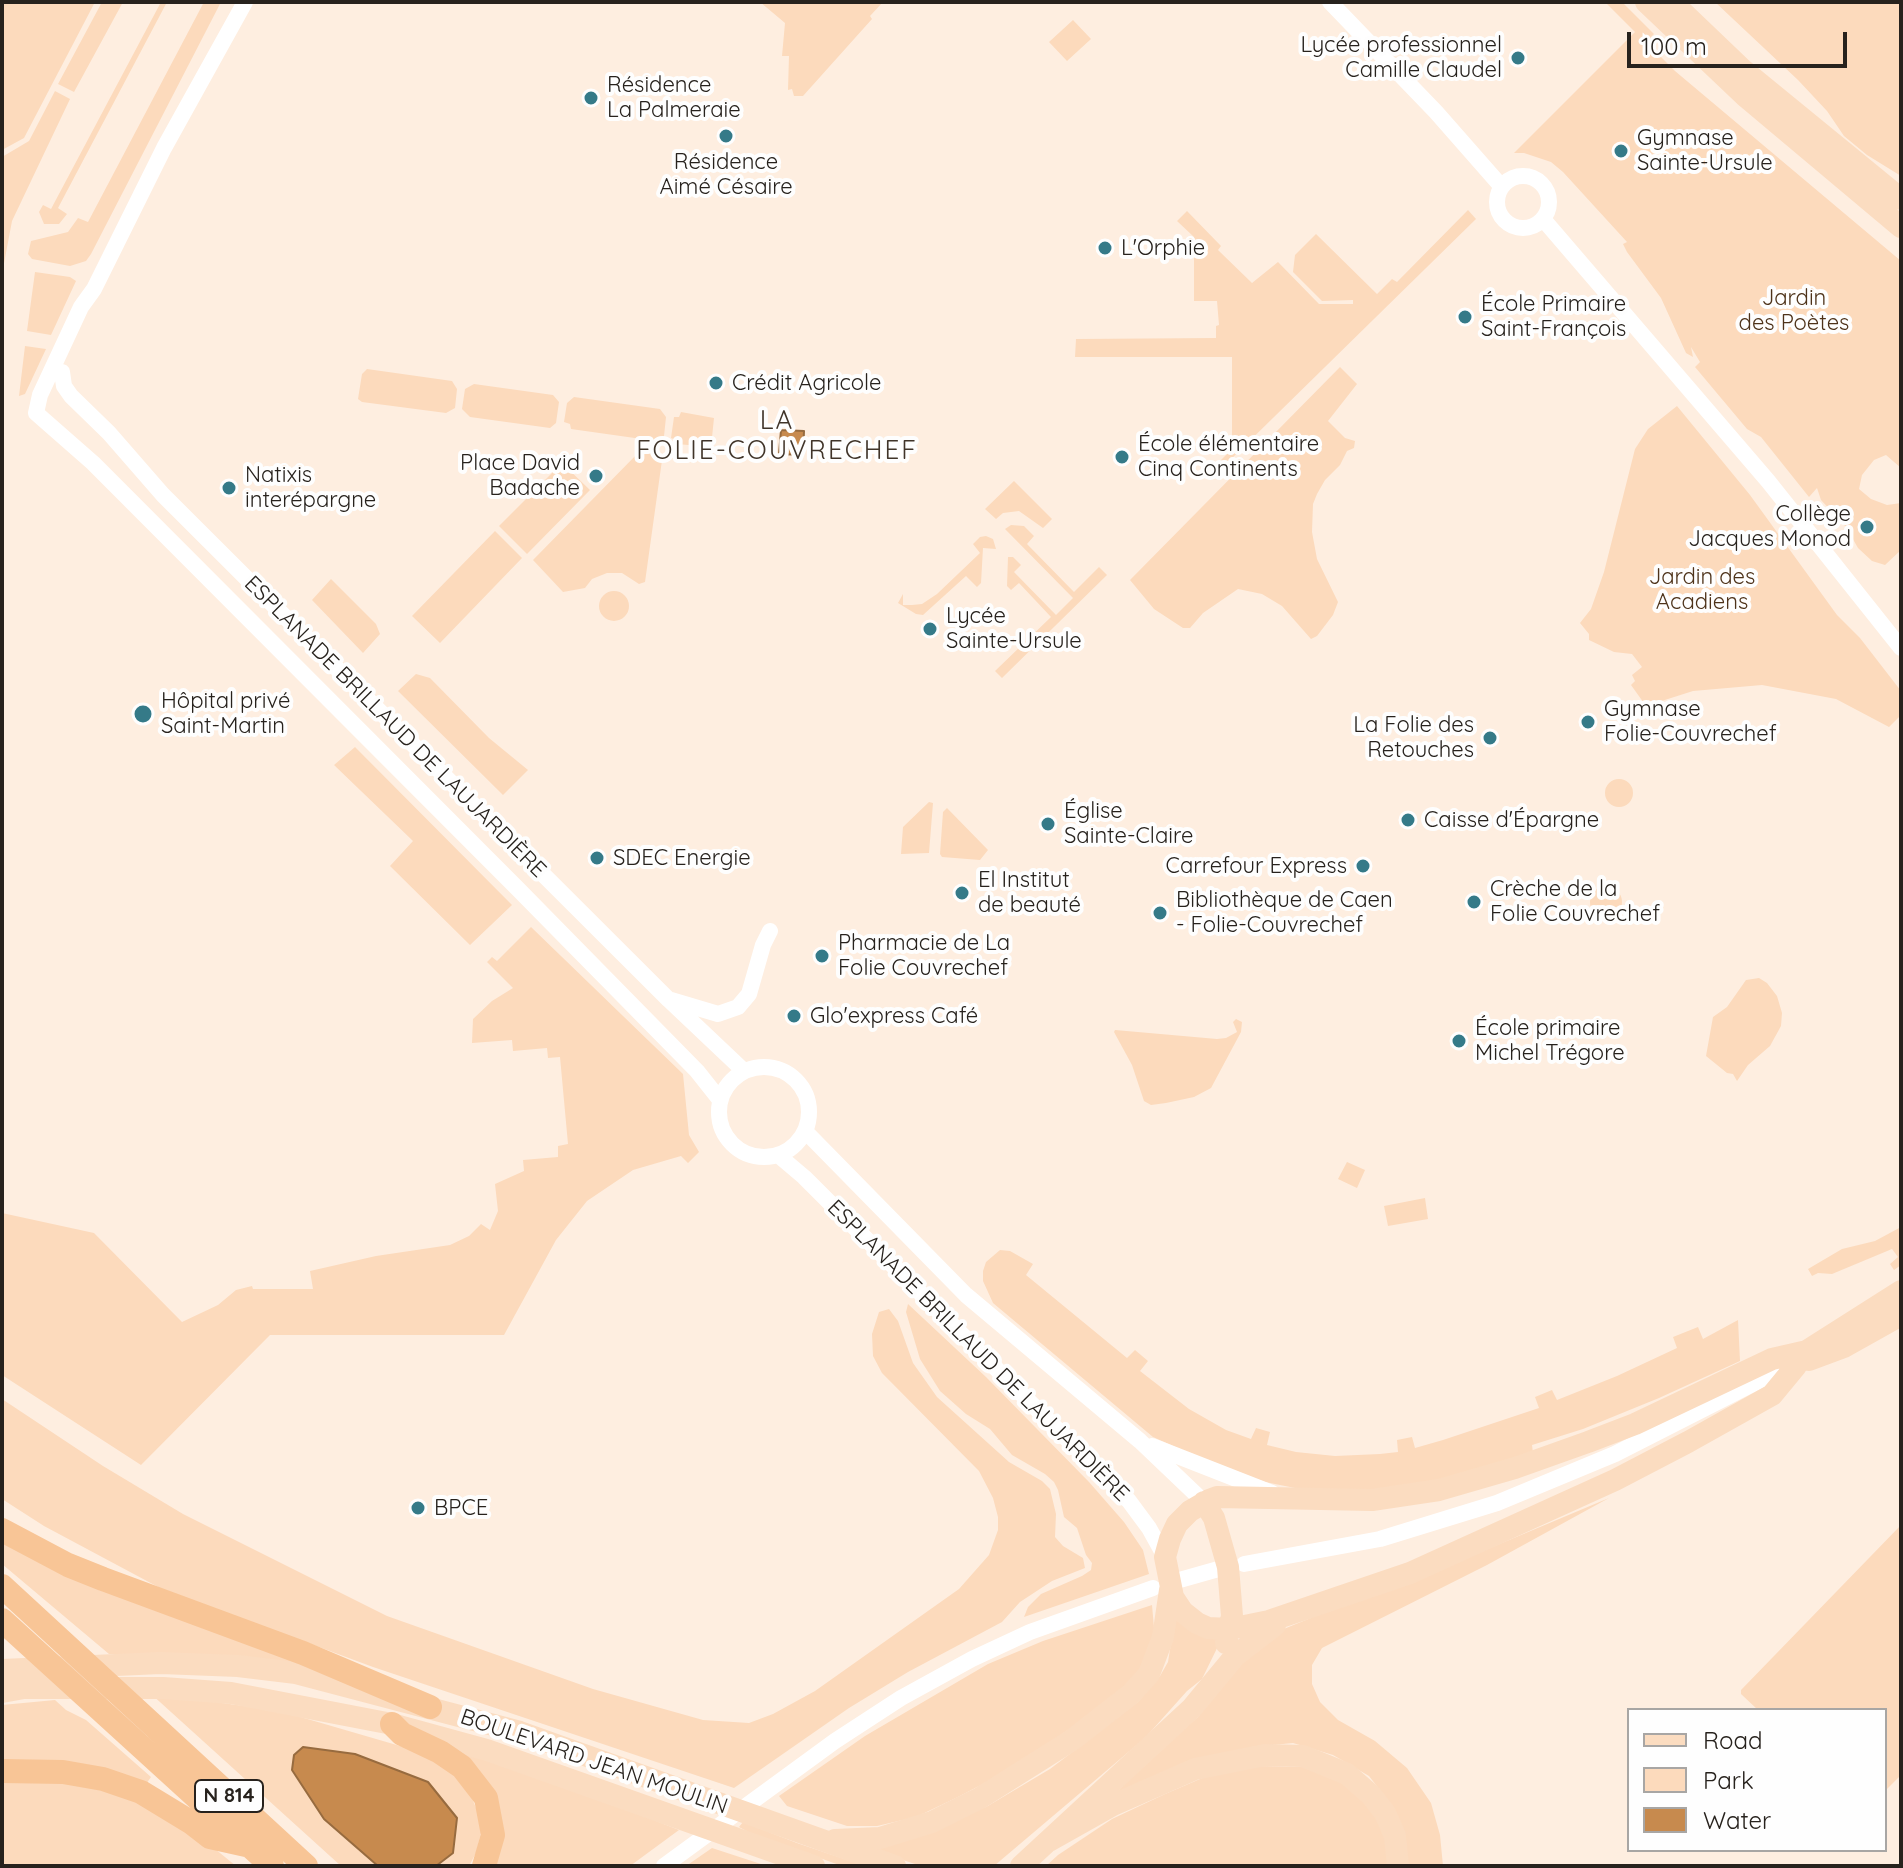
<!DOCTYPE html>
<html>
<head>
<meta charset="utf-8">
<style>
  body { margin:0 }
  #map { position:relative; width:1903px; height:1868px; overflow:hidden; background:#feeee0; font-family:Quicksand,sans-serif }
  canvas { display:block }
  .frame { position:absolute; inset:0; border:4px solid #27221d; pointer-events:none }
  .legend { position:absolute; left:1627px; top:1708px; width:260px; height:144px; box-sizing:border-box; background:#fefefe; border:2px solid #a8a6a4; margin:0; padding:10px 14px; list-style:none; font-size:24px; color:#27221d }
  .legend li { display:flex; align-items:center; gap:16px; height:40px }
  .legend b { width:40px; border:2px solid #a8a6a4 }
  .scale { position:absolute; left:1627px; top:32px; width:220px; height:36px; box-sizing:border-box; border:4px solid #27221d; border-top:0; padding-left:10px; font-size:24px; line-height:28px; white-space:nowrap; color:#27221d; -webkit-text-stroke:6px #fefefe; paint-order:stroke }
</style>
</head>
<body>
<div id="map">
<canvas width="1903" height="1868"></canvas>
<div class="frame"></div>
<ul class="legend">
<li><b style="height:10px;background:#fbdcc0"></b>Road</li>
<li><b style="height:22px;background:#fcdabc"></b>Park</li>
<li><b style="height:22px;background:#c78a4e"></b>Water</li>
</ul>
<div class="scale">100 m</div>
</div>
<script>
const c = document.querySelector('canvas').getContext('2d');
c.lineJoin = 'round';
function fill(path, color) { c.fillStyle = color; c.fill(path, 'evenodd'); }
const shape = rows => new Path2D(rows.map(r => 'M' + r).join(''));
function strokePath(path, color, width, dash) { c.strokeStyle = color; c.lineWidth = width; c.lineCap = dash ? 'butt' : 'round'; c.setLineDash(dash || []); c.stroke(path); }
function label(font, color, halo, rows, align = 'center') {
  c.font = font + ' Quicksand,sans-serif'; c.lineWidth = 8; c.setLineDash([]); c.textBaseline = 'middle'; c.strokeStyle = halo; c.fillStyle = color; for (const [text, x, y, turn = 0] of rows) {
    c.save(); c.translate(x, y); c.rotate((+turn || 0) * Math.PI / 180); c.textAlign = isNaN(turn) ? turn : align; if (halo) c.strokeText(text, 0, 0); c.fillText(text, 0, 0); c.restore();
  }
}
fill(shape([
  [2,2,95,2,24,138,2,150],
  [102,2,123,2,74,92,58,84],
  [161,2,167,2,58,208,67,214,59,224,44,224,39,212,43,205,51,209],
  [204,2,221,2,91,254,86,261,70,266,32,259,28,254,31,241,68,232,78,218,88,222],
  [760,2,883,2,870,16,872,19,803,96,794,96,792,89,788,90,789,56,782,56,785,23],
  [1605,2,1622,2,1654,34,1646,42,1675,71,1901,261,1901,468,1886,455,1874,460,1862,475,1859,489,1871,499,1887,505,1901,503,1901,550,1885,565,1872,561,1858,548,1846,527,1821,500,1817,488,1809,497,1761,437,1747,429,1695,367,1700,362,1691,347,1693,357,1686,353,1661,298,1627,252,1623,244,1627,242,1563,172,1551,162,1524,153,1514,153,1635,32],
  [1715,2,1901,2,1901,176,1867,155,1844,136,1827,111,1798,80],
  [1073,20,1091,39,1067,61,1049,42],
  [55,91,70,99,12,221,2,274,2,157,29,141],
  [1468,210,1476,219,1223,467,1214,467,1232,449,1232,357,1075,357,1076,339,1216,338,1216,326,1219,325,1217,301,1194,301,1194,237,1177,221,1187,211,1221,246,1218,250,1252,283,1278,262,1319,304,1353,304,1353,300,1322,301,1293,272,1295,255,1316,234,1377,294,1392,279,1397,282],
  [35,272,70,277,76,281,51,335,27,331],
  [25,346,46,349,25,394,19,396],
  [1340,367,1357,384,1328,421,1345,438,1355,441,1354,448,1347,451,1340,465,1325,480,1317,494,1313,504,1312,532,1317,559,1338,602,1333,615,1317,636,1311,639,1282,606,1262,594,1238,589,1203,613,1190,628,1183,628,1154,609,1130,580],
  [367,369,452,381,457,389,455,408,446,413,362,402,358,399,362,374],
  [474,384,553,395,559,402,556,423,550,428,470,417,462,409,465,389],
  [574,397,660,409,666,417,664,436,656,441,571,429,570,424,564,422,567,403],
  [1677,406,1750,495,1837,615,1860,638,1901,691,1901,715,1889,727,1836,699,1762,685,1693,691,1646,706,1631,685,1635,681,1632,675,1642,667,1632,654,1614,652,1589,640,1589,634,1580,623,1591,609,1604,572,1635,449,1648,429],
  [681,412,714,418,711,447,677,444,676,440,671,438,674,417,679,417],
  [640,451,663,453,645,582,639,584,622,573,607,573,592,579,585,588,563,592,533,560],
  [562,463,590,490,527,554,499,526],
  [1014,481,1052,519,1043,528,1019,511,1003,513,996,519,985,509],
  [1011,525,1024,526,1034,536,1027,544,1074,592,1099,567,1107,575,1002,678,995,671,1051,617,1019,583,1011,590,1007,586,1008,557,1013,557,1021,565,1014,572,1056,615,1073,598,1005,529],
  [495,531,522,558,440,643,412,616],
  [986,536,993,539,996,549,983,548,981,583,977,587,966,576,923,615,916,614,898,603,903,594,903,605,912,605,922,604,937,594,980,553,973,544,980,537],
  [331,579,376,624,380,634,363,653,312,600],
  '599 606a15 15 0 1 1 30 0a15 15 0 1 1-30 0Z',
  [416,674,430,678,489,738,528,770,503,795,398,691],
  [355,747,512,905,470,945,390,866,413,841,334,765],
  '1605 793a14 14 0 1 1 28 0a14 14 0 1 1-28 0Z',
  [929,802,933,803,929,853,901,854,903,827],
  [947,808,988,850,980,860,942,857,940,854,943,812],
  '1590 902a16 16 0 1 1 32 0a16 16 0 1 1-32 0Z',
  [531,927,683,1074,689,1135,699,1152,688,1163,681,1156,633,1170,587,1201,556,1240,504,1335,270,1335,141,1465,2,1375,2,1213,94,1233,182,1322,218,1305,236,1290,252,1286,253,1289,313,1289,310,1271,376,1256,450,1245,469,1236,481,1224,490,1230,498,1211,495,1184,524,1171,523,1160,558,1157,558,1146,568,1144,560,1057,548,1058,547,1048,513,1051,512,1040,472,1043,473,1019,492,1001,513,988,487,962,492,957,497,961],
  [1759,978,1767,983,1777,996,1782,1013,1781,1026,1770,1046,1748,1065,1737,1081,1733,1074,1727,1073,1706,1056,1713,1017,1727,1007,1746,980],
  [1236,1019,1242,1022,1241,1032,1211,1088,1194,1097,1166,1103,1151,1105,1144,1101,1132,1065,1114,1032,1115,1030,1217,1039,1226,1038,1237,1032,1233,1022],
  [1347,1162,1365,1170,1357,1188,1338,1179],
  [1425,1198,1428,1219,1388,1226,1384,1206],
  [1901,1227,1901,1265,1894,1270,1890,1264,1898,1257,1892,1249,1832,1274,1818,1273,1812,1276,1808,1269,1842,1249,1875,1241],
  [1000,1250,1010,1251,1033,1264,1026,1275,1127,1358,1135,1350,1148,1361,1140,1371,1189,1409,1226,1430,1251,1439,1256,1428,1270,1432,1267,1445,1296,1452,1335,1456,1380,1454,1398,1452,1397,1440,1412,1437,1415,1448,1443,1440,1539,1408,1535,1397,1552,1390,1557,1400,1617,1376,1677,1348,1673,1337,1698,1327,1703,1339,1738,1320,1740,1361,1659,1398,1583,1429,1532,1445,1533,1453,1459,1477,1397,1490,1300,1489,1265,1482,1218,1466,1153,1437,993,1303,983,1281,983,1271,986,1262],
  [908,1304,986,1377,1089,1482,1124,1522,1143,1550,1149,1574,1024,1617,1028,1607,1041,1594,1082,1576,1091,1570,1092,1563,1086,1555,1077,1528,1064,1517,1058,1490,1054,1482,1045,1474,1012,1455,990,1429,966,1414,940,1391,920,1359,906,1312],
  [889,1309,898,1321,913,1363,937,1397,1009,1462,1042,1481,1050,1489,1056,1514,1055,1537,1063,1546,1083,1558,1085,1568,1052,1581,1020,1602,1002,1622,908,1672,849,1708,734,1788,373,1667,160,1588,44,1526,2,1499,2,1399,103,1466,183,1514,387,1616,593,1689,703,1720,749,1723,773,1714,815,1691,959,1589,989,1555,998,1530,998,1517,993,1498,979,1471,882,1373,873,1356,872,1334,879,1312],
  [1609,1498,1487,1565,1322,1648,1312,1665,1312,1684,1320,1702,1338,1720,1375,1741,1407,1768,1431,1803,1440,1835,1443,1866,1407,1866,1393,1807,1369,1776,1333,1755,1293,1743,1252,1747,1111,1798,1152,1757,1198,1717,1229,1676,1274,1633,1313,1617,1402,1585],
  [1901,1525,1901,1775,1885,1791,1885,1710,1758,1710,1741,1694,1741,1690],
  [2,1539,350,1678,197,1654,109,1654,2,1564],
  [1152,1605,1155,1639,1142,1675,1125,1691,1008,1771,956,1798,916,1817,877,1826,847,1826,787,1806,779,1796,865,1736,988,1664,1043,1641],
  [1175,1618,1221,1640,1202,1679,1187,1691,1145,1738,994,1866,921,1866,861,1846,986,1807,1050,1769,1138,1702,1160,1676,1168,1662],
  [150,1693,280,1711,407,1748,444,1766,461,1780,471,1796,479,1815,481,1833,476,1853,469,1866,436,1866,452,1853,324,1819,378,1866,341,1866],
  [55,1700,66,1710,86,1720,151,1777,144,1787,2,1764,2,1705],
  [452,1748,626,1809,679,1830,630,1866,491,1866,500,1831],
  [1259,1766,1309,1767,1353,1788,1380,1818,1390,1850,1390,1866,1046,1866,1058,1855,1112,1819,1165,1794,1207,1776],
  [2,1776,98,1784,188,1827,236,1866,2,1866],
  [743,1822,797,1843,865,1866,842,1866,750,1833,739,1827],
  [712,1848,767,1866,686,1866]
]), '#fcdabc');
const water = shape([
  [781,430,804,431,803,455,779,454,781,430],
  [303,1747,355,1754,428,1782,457,1818,453,1853,436,1866,378,1866,324,1819,292,1770,294,1755,303,1747]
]);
fill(water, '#c78a4e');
strokePath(water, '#976b3f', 2);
strokePath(shape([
  [1330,2,1436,112,1501,186],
  '1497 202a26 26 0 1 1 52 0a26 26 0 1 1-52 0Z',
  [1543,219,1768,481,1901,648],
  [62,372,64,386,71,396,109,433,163,495,669,1000,744,1071],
  [36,413,93,463,517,888,697,1071,720,1100],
  [36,413,40,395,81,307,94,289,164,148,245,2],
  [671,1000,718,1014,738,1007,749,994,763,945,770,931],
  '719 1112a45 45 0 1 1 90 0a45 45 0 1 1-90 0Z',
  [805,1131,966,1295,1140,1441,1204,1502],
  [778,1155,804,1177,1129,1501,1149,1528,1165,1557],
  [1152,1446,1272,1493],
  [1244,1564,1380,1539,1497,1503,1615,1454,1782,1369],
  [1176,1581,1222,1568],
  [664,1866,835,1741,901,1698,972,1659,1030,1632,1153,1588]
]), '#fff', 16);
strokePath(shape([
  [1646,2,1745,96,1901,227],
  [1672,2,1742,69,1901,199],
  [1794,1359,1901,1291],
  [1809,1360,1844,1347,1901,1315],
  [1796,1366,1772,1395,1688,1442,1615,1480,1410,1573,1269,1621,1230,1629,1208,1628,1197,1623,1183,1612,1173,1597,1165,1557,1170,1539,1177,1524,1190,1511,1209,1500,1217,1497,1372,1500,1439,1490,1515,1468,1588,1442,1635,1424,1772,1359,1807,1351],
  [1204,1502,1214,1518,1228,1567,1232,1616,1226,1643],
  [2,1670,161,1663,238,1666,296,1673,520,1732,895,1866],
  [2,1692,24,1688,163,1688,231,1693,392,1724,487,1750,814,1866],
  [835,1840,880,1838,932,1822,980,1798,1072,1740,1131,1694,1149,1674,1163,1637,1170,1590],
  [1049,1841,1113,1805,1195,1769,1265,1755,1303,1756,1347,1774,1371,1795,1385,1813,1395,1836,1398,1866],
  [1021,1866,1192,1708,1235,1656,1275,1625]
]), '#fbdcc0', 22);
strokePath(shape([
  [2,1530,68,1565,103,1579,303,1653,430,1707],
  [2,1586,306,1866],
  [2,1620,272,1866],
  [392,1724,402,1734,440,1752,462,1767,486,1798,493,1835,484,1866],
  [2,1771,63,1772,103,1779,141,1792,192,1823,210,1837,246,1845]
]), '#f8c596', 24);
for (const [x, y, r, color] of [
  [1518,58,8,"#357a88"],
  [591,98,8,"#357a88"],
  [726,136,8,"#357a88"],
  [1621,151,8,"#357a88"],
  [1105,248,8,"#357a88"],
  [1465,317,8,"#357a88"],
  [716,383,8,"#357a88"],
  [1122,457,8,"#357a88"],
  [596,476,8,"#357a88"],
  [229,488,8,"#357a88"],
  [1867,527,8,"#357a88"],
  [930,629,8,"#357a88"],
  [143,714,10,"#357a88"],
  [1588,722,8,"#357a88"],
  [1490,738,8,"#357a88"],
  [1408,820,8,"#357a88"],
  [1048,824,8,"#357a88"],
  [597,858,8,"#357a88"],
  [1363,866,8,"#357a88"],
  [962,893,8,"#357a88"],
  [1474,902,8,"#357a88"],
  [1160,913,8,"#357a88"],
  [822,956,8,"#357a88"],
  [794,1016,8,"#357a88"],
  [1459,1041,8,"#357a88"],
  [418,1508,8,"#357a88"]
]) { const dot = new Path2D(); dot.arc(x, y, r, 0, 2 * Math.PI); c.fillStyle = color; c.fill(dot); strokePath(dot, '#fefefe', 3); }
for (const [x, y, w] of [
  [229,1796,68]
]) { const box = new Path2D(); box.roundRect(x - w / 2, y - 16, w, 32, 6); c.fillStyle = '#fefefe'; c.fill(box); strokePath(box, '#27221d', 2); }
label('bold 20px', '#27221d', null, [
  ["N 814",229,1796]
]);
label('22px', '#27221d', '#fefefe', [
  ["Lycée professionnel",1502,45,"right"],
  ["Camille Claudel",1502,70,"right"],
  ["Résidence",607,85],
  ["La Palmeraie",607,110],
  ["Gymnase",1637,138],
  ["Sainte-Ursule",1637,163],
  ["Résidence",726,162,"center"],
  ["Aimé Césaire",726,187,"center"],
  ["L'Orphie",1121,248],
  ["École Primaire",1481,304],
  ["Saint-François",1481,329],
  ["Crédit Agricole",732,383],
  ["École élémentaire",1138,444],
  ["Cinq Continents",1138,469],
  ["Place David",580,463,"right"],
  ["Badache",580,488,"right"],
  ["Natixis",245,475],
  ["interépargne",245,500],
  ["Collège",1851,514,"right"],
  ["Jacques Monod",1851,539,"right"],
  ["Lycée",946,616],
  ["Sainte-Ursule",946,641],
  ["Hôpital privé",161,701],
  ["Saint-Martin",161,726],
  ["Gymnase",1604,709],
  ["Folie-Couvrechef",1604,734],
  ["La Folie des",1474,725,"right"],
  ["Retouches",1474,750,"right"],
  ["Église",1064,811],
  ["Sainte-Claire",1064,836],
  ["Caisse d'Épargne",1424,820],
  ["SDEC Energie",613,858],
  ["Carrefour Express",1347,866,"right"],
  ["El Institut",978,880],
  ["de beauté",978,905],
  ["Crèche de la",1490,889],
  ["Folie Couvrechef",1490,914],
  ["Bibliothèque de Caen",1176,900],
  ["- Folie-Couvrechef",1176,925],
  ["Pharmacie de La",838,943],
  ["Folie Couvrechef",838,968],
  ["Glo'express Café",810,1016],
  ["École primaire",1475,1028],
  ["Michel Trégore",1475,1053],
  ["BPCE",434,1508]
], 'left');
label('22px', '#4e331a', '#fefefe', [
  ["Jardin",1794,298],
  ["des Poètes",1794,323],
  ["Jardin des",1702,577],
  ["Acadiens",1702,602]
]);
label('22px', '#27221d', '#fefefe', [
  ["ESPLANADE BRILLAUD DE LAUJARDIÈRE",395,727,45],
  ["ESPLANADE BRILLAUD DE LAUJARDIÈRE",978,1351,45],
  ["BOULEVARD JEAN MOULIN",594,1762,19]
]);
c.letterSpacing = '2px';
label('26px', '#403429', '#fefefe', [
  ["LA",777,421],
  ["FOLIE-COUVRECHEF",777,451]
]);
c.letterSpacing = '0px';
</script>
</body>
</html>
